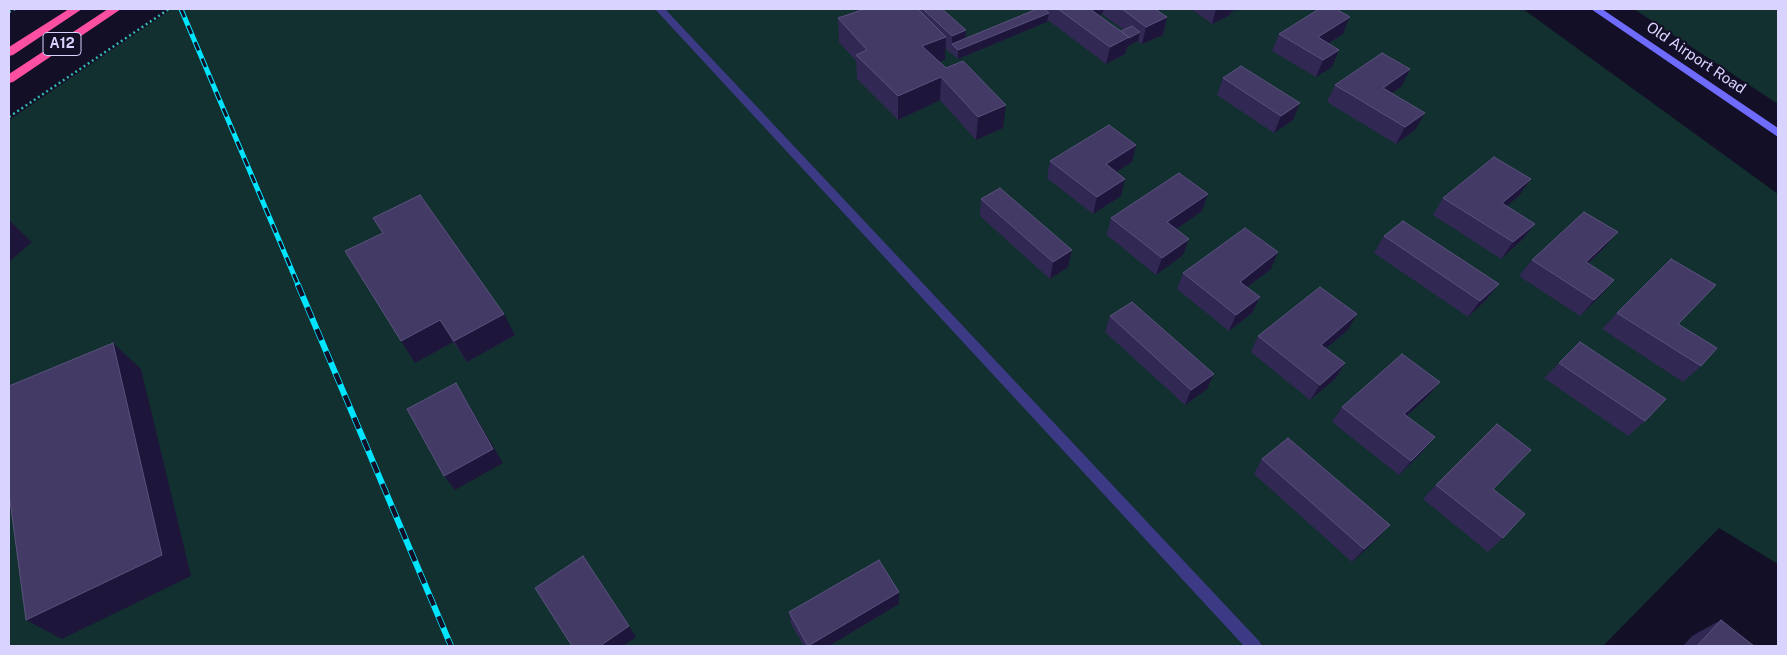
<!DOCTYPE html>
<html>
<head>
<meta charset="utf-8">
<style>
  body { margin:0 }
  #map { position:relative; width:1787px; height:655px; overflow:hidden; background:#130f26; font-family:"Public Sans",sans-serif }
  canvas { display:block }
  .frame { position:absolute; inset:0; border:10px solid #d9d4ff; pointer-events:none }
</style>
</head>
<body>
<div id="map">
<canvas width="1787" height="655"></canvas>
<div class="frame"></div>
</div>
<script>
const c = document.querySelector('canvas').getContext('2d');
c.lineJoin = 'round';
function fill(path, color) { c.fillStyle = color; c.fill(path, 'evenodd'); }
const shape = rows => new Path2D(rows.map(r => 'M' + r).join(''));
function strokePath(path, color, width, dash) { c.strokeStyle = color; c.lineWidth = width; c.lineCap = dash ? 'butt' : 'round'; c.setLineDash(dash || []); c.stroke(path); }
function label(font, color, halo, rows, align = 'center') {
  c.font = font + ' "Public Sans",sans-serif'; c.lineWidth = 4; c.setLineDash([]); c.textBaseline = 'middle'; c.strokeStyle = halo; c.fillStyle = color; for (const [text, x, y, turn = 0] of rows) {
    c.save(); c.translate(x, y); c.rotate((+turn || 0) * Math.PI / 180); c.textAlign = isNaN(turn) ? turn : align; if (halo) c.strokeText(text, 0, 0); c.fillText(text, 0, 0); c.restore();
  }
}
fill(shape([
  [172,9,1523,9,1778,194,1778,564,1719,528,1603,646,9,646,9,120],
  [1634,9,1778,9,1778,104]
]), '#12302f');
strokePath(shape([
  [9,12,15,9],
  [9,117,169,9]
]), '#2fb8b0', 2.5, [2, 3]);
fill(shape([
  [655,9,665,9,1259,641,1262,646,1244,646,655,9]
]), '#3d3a85');
fill(shape([
  [1591,9,1602,9,1778,128,1778,137,1591,9]
]), '#6f6bff');
fill(shape([
  [69,9,82,9,13,55,9,56,9,47,69,9],
  [108,9,121,9,13,82,9,83,9,74,108,9]
]), '#ff4fa3');
const railFar1 = shape([
  [181,9,299,287]
]);
const rail = shape([
  [298,285,451,646]
]);
strokePath(railFar1, '#00e5ff', 5);
strokePath(rail, '#00e5ff', 6);
strokePath(railFar1, '#130f26', 3, [9]);
strokePath(rail, '#130f26', 4.5, [12]);
fill(shape([
  [854,9,942,9,966,30,966,38,1046,10,1046,9,1155,9,1167,17,1163,35,1142,44,1138,41,1127,47,1125,54,1106,64,1048,20,1047,22,958,59,945,48,945,60,940,62,1003,128,976,140,940,100,898,120,857,79,856,61,839,42,838,18,858,11],
  [1102,14,1124,30,1121,31,1099,16],
  [1191,9,1237,9,1231,12,1230,15,1212,24],
  [1279,34,1343,34,1329,43,1332,67,1316,77,1272,51],
  [1223,78,1293,120,1274,133,1217,95],
  [1335,85,1402,86,1392,93,1415,130,1396,144,1327,102],
  [1136,145,1132,162,1116,172,1121,196,1093,214,1047,178,1050,161],
  [1208,194,1202,211,1176,229,1183,255,1156,275,1107,235,1111,218],
  [1519,196,1506,206,1535,224,1522,240,1501,259,1433,215,1443,198],
  [981,199,1068,267,1050,279,980,216],
  [373,218,515,335,467,362,453,342,415,363,383,233],
  [1384,236,1499,284,1486,300,1468,317,1374,253],
  [1603,249,1588,264,1614,280,1600,296,1580,316,1519,276,1532,260],
  [1271,269,1247,287,1260,297,1252,313,1229,331,1177,289,1183,273],
  [1617,313,1701,366,1683,382,1602,329],
  [1110,316,1214,374,1207,389,1185,405,1105,332],
  [1348,330,1326,348,1345,363,1335,379,1310,400,1251,352,1258,336],
  [1559,363,1645,421,1628,436,1544,378],
  [1440,382,1427,397,1407,416,1435,437,1422,452,1399,475,1332,422,1342,407],
  [1262,459,1378,538,1352,562,1254,474],
  [1436,485,1493,489,1503,538,1488,552,1423,499],
  [899,592,899,604,829,646,804,646,791,624,789,612],
  [1721,620,1754,646,1683,646,1692,636]
]), '#312854');
fill(shape([
  [1097,9,1104,9,1102,14,1083,24,1085,14],
  [1216,9,1237,9,1231,12,1230,15,1212,24],
  [1049,13,1047,22,958,59,958,50,952,44,952,36,966,30,965,47],
  [1167,17,1163,35,1142,44,1146,27],
  [1350,17,1343,34,1311,54,1318,37],
  [1140,32,1138,41,1127,47,1125,54,1106,64,1110,47],
  [946,37,945,60,921,69,922,46],
  [1339,50,1332,67,1316,77,1323,60],
  [1410,69,1402,86,1375,105,1383,88],
  [941,77,940,100,898,120,898,96],
  [1300,103,1293,120,1274,133,1281,116],
  [1006,105,1003,128,976,140,978,117],
  [1425,113,1415,130,1396,144,1405,127],
  [1136,145,1132,162,1102,181,1106,164],
  [1125,179,1121,196,1093,214,1097,197],
  [1531,179,1519,196,1490,220,1502,203],
  [1208,194,1202,211,1162,239,1167,222],
  [9,220,32,242,9,262],
  [1535,224,1522,240,1501,259,1513,242],
  [1618,232,1603,249,1572,279,1586,262],
  [1189,239,1183,255,1156,275,1162,258],
  [1072,250,1068,267,1050,279,1053,262],
  [1278,252,1271,269,1233,298,1240,282],
  [1614,280,1600,296,1580,316,1594,300],
  [1499,284,1486,300,1468,317,1480,301],
  [1260,297,1252,313,1229,331,1236,315],
  [504,314,515,335,467,362,454,341],
  [1357,314,1348,330,1312,360,1321,345],
  [440,320,453,342,415,363,401,341],
  [113,343,141,369,191,576,62,639,26,620],
  [1345,363,1335,379,1310,400,1320,385],
  [1214,374,1207,389,1185,405,1191,390],
  [1440,382,1427,397,1393,429,1404,414],
  [456,383,503,463,455,490,444,476],
  [1435,437,1422,452,1399,475,1411,461],
  [1390,525,1378,538,1352,562,1364,549],
  [899,592,899,604,829,646,808,646],
  [629,626,636,637,623,646,600,646]
]), '#1d163a');
const building = shape([
  [865,9,918,9,946,37,922,46,946,68,963,61,1006,105,978,117,941,77,898,96,856,55,867,50,838,18,865,9],
  [923,9,942,9,966,30,952,36,923,9],
  [1037,9,1044,9,1049,13,958,50,952,44,1037,9],
  [1058,9,1090,9,1129,37,1110,47,1058,9],
  [1122,9,1155,9,1167,17,1146,27,1122,9],
  [1319,9,1336,9,1350,17,1318,37,1339,50,1323,60,1279,34,1319,9],
  [1132,26,1140,32,1129,38,1121,31,1132,26],
  [1382,53,1410,69,1383,88,1425,113,1405,127,1335,85,1382,53],
  [1241,66,1300,103,1281,116,1223,78,1241,66],
  [1109,125,1136,145,1106,164,1125,179,1097,197,1050,161,1109,125],
  [1494,157,1531,179,1502,203,1535,224,1513,242,1443,198,1494,157],
  [1179,173,1208,194,1167,222,1189,239,1162,258,1111,218,1179,173],
  [1000,188,1072,250,1053,262,981,199,1000,188],
  [420,195,504,314,454,341,440,320,401,341,345,251,383,233,373,218,420,195],
  [1584,212,1618,232,1586,262,1614,280,1594,300,1532,260,1584,212],
  [1403,221,1499,284,1480,301,1384,236,1403,221],
  [1245,228,1278,252,1240,282,1260,297,1236,315,1183,273,1245,228],
  [1671,259,1716,285,1678,324,1717,348,1701,366,1617,313,1671,259],
  [1320,287,1357,314,1321,345,1345,363,1320,385,1258,336,1320,287],
  [1132,302,1214,374,1191,390,1110,316,1132,302],
  [1580,342,1666,399,1645,421,1559,363,1580,342],
  [113,343,162,555,26,620,9,493,9,386,113,343],
  [1402,354,1440,382,1404,414,1435,437,1411,461,1342,407,1402,354],
  [456,383,493,449,444,476,407,409,456,383],
  [1497,424,1531,450,1493,489,1525,514,1503,538,1436,485,1497,424],
  [1288,438,1390,525,1364,549,1262,459,1288,438],
  [583,556,629,626,600,646,572,646,535,588,583,556],
  [879,560,899,592,808,646,789,612,879,560],
  [1721,620,1754,646,1697,646,1721,620]
]);
fill(building, '#433a66');
strokePath(building, '#5a527e', 1);
for (const [x, y, w] of [
  [62,44,38]
]) { const box = new Path2D(); box.roundRect(x - w / 2, y - 11.5, w, 23, 4); c.fillStyle = '#130f26'; c.fill(box); strokePath(box, '#d9d4ff', 1); }
label('bold 14px', '#d9d4ff', null, [
  ["A12",62,44]
]);
label('15px', '#d9d4ff', '#130f26', [
  ["Old Airport Road",1696,58,34]
]);
</script>
</body>
</html>
